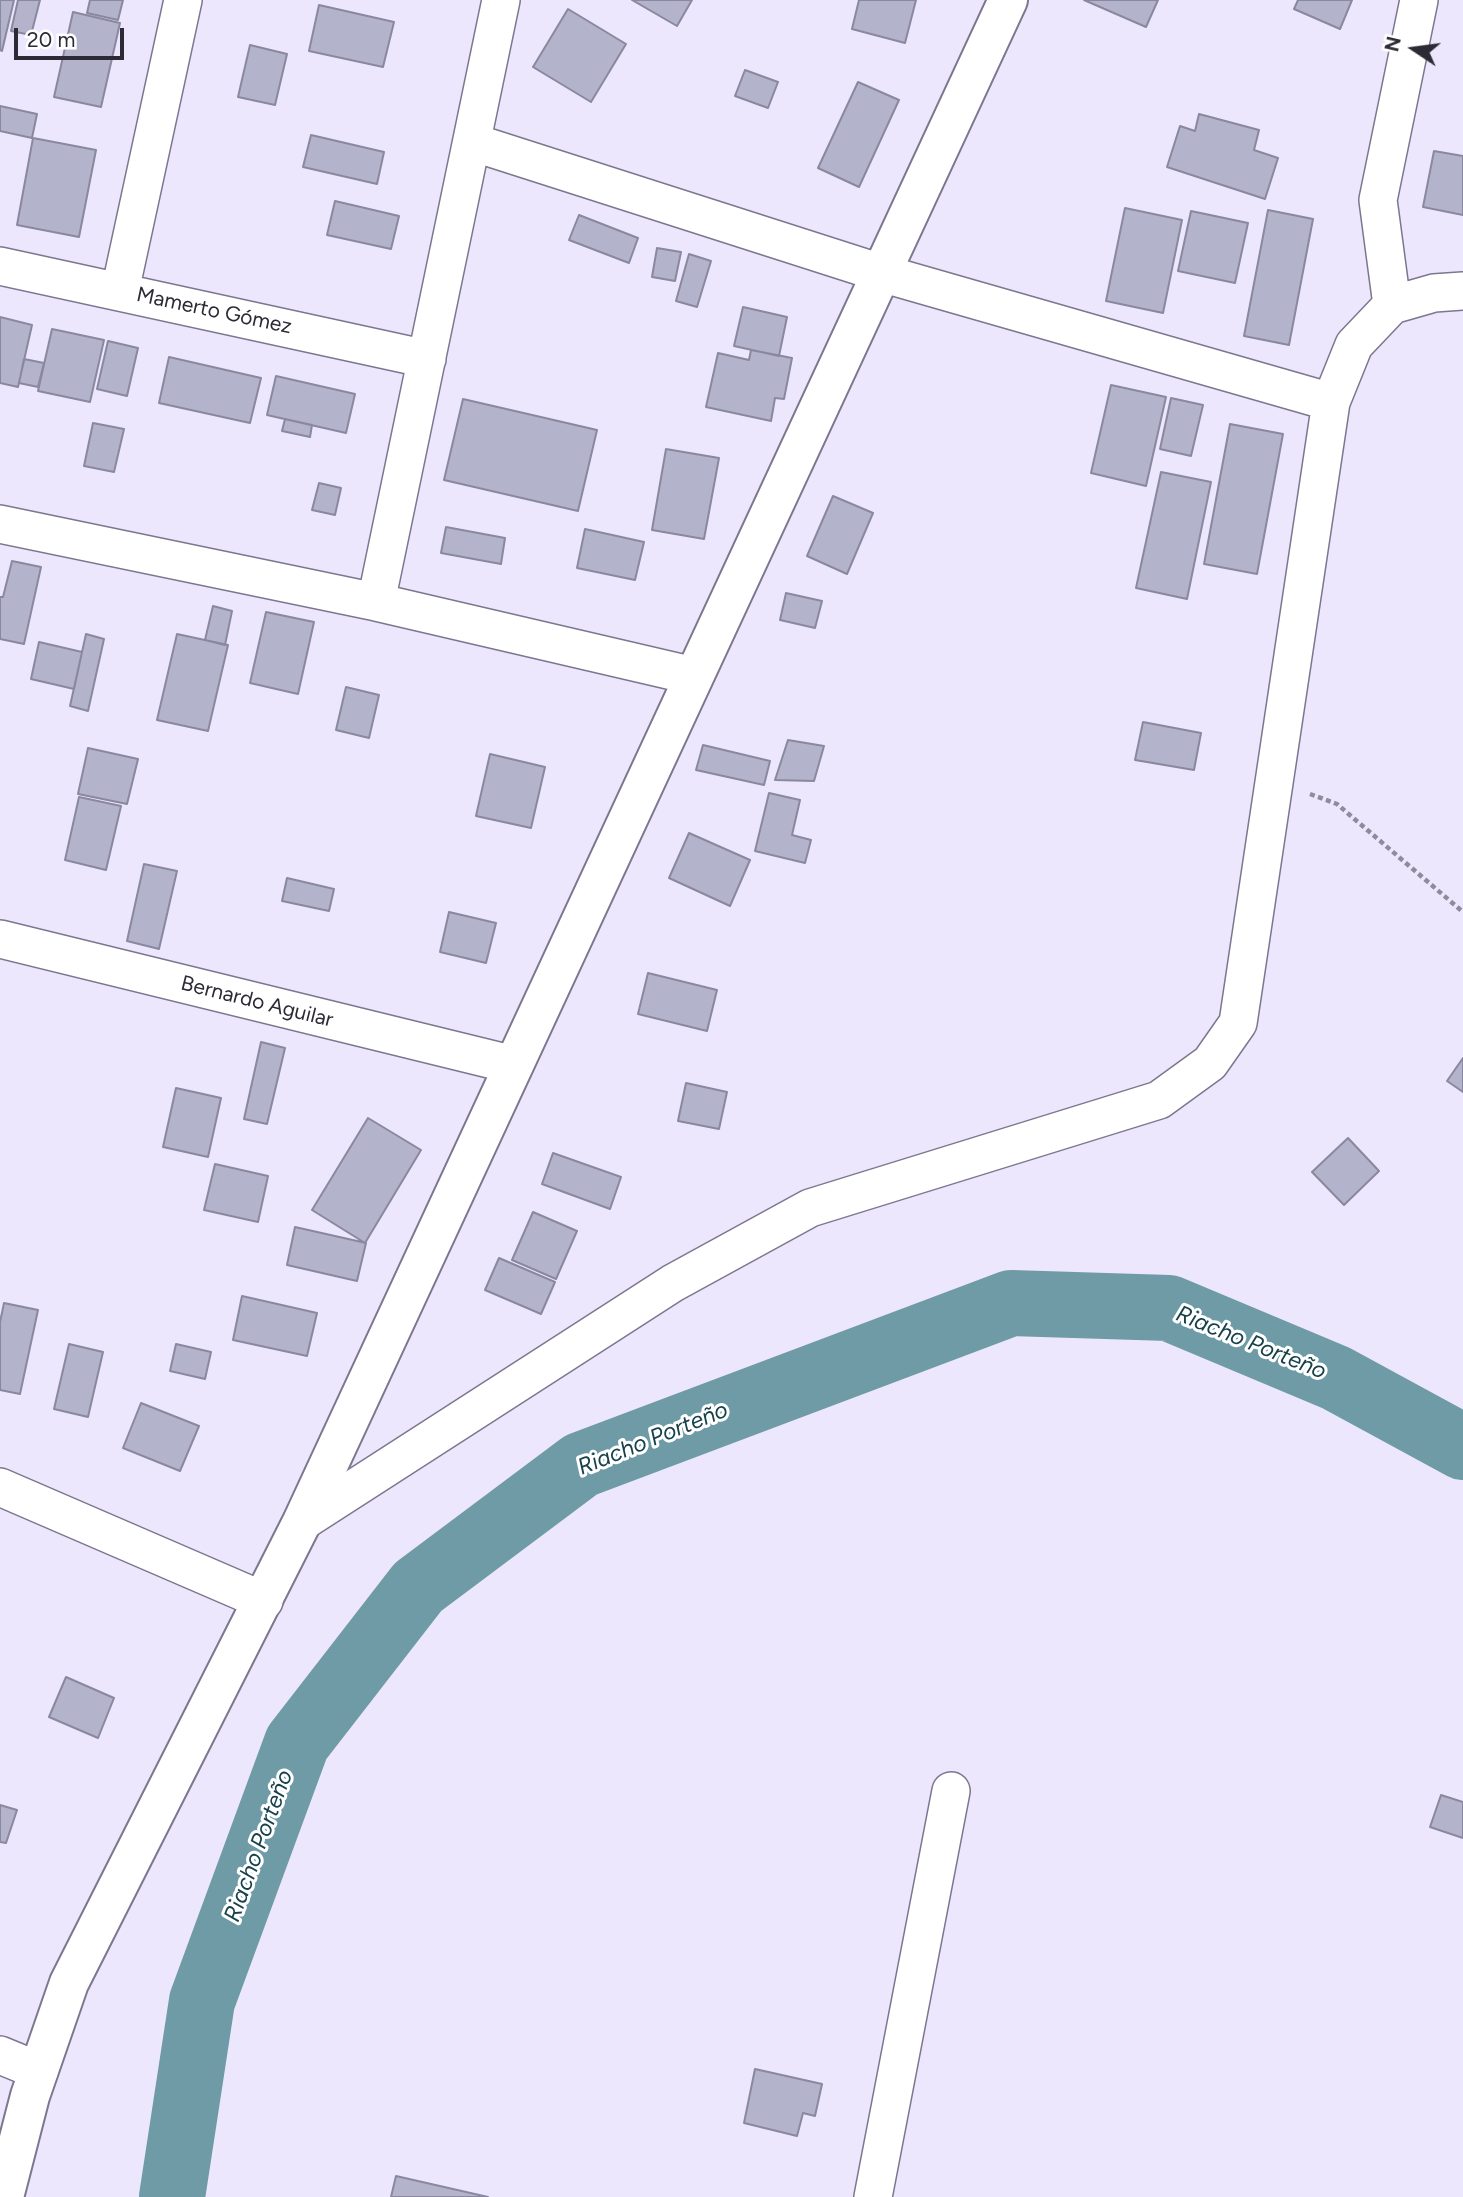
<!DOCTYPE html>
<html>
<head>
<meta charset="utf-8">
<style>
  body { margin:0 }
  #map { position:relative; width:1463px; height:2197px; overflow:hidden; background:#ece7fc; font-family:Figtree,sans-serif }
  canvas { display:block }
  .north { position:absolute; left:1379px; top:14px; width:70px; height:70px; -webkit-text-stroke:5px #fff; paint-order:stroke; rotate:283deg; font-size:19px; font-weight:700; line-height:28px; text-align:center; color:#2c2a34 }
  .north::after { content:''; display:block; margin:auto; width:24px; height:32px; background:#2c2a34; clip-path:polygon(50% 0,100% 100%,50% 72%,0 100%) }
  .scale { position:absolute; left:14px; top:28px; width:110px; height:32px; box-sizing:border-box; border:4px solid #2c2a34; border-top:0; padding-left:9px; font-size:21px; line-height:24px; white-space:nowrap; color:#2c2a34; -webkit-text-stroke:5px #fff; paint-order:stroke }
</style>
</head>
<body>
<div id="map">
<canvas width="1463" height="2197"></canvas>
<div class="north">N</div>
<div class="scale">20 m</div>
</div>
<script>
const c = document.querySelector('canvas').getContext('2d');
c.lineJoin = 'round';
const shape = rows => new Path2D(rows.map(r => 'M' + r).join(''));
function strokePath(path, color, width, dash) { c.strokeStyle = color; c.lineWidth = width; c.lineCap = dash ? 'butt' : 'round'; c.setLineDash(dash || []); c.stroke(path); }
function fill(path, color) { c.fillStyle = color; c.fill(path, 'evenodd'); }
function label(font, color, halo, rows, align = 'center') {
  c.font = font + ' Figtree,sans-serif'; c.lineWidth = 6; c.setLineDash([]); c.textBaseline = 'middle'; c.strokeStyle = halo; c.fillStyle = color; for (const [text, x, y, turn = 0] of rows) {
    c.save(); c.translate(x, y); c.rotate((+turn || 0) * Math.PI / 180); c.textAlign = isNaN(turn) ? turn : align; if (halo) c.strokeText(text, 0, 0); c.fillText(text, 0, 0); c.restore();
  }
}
strokePath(shape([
  [172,2197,202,2001,297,1743,418,1587,581,1465,1011,1303,1169,1308,1336,1378,1463,1447]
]), '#6e9ba5', 66);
const building = shape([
  [0,0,14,0,2,51,0,50,0,0],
  [18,0,40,0,31,35,11,31,18,0],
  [90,0,123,0,118,20,87,13,90,0],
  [632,0,692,0,677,26,632,0],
  [859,0,916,0,905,43,852,29,859,0],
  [1084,0,1158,0,1146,27,1084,0],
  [1298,0,1352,0,1340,29,1294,9,1298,0],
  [319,5,394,22,383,67,309,51,319,5],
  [568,9,626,44,591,102,533,67,568,9],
  [73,12,120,23,101,107,54,97,73,12],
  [250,45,287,54,275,105,238,97,250,45],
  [745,70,778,82,768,108,735,96,745,70],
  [858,82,899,100,859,187,818,168,858,82],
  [0,106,37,114,32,138,0,131,0,106],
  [1199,114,1259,130,1254,150,1278,158,1265,199,1167,167,1180,126,1195,131,1199,114],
  [311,135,384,152,377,184,303,167,311,135],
  [33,138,96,150,79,237,17,225,33,138],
  [1434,151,1463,156,1463,215,1423,207,1434,151],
  [335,201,399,216,391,249,327,235,335,201],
  [1125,208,1182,220,1163,313,1106,301,1125,208],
  [1268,210,1313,219,1289,345,1244,336,1268,210],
  [1191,211,1248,223,1235,283,1178,271,1191,211],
  [579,215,638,238,629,263,569,240,579,215],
  [657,248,681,252,675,281,652,277,657,248],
  [689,254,711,261,697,307,676,301,689,254],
  [743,307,787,317,779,356,734,346,743,307],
  [0,317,32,325,18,387,0,383,0,317],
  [52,329,104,340,90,402,38,391,52,329],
  [108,341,138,348,127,396,97,389,108,341],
  [751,350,792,358,784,399,775,398,771,421,706,407,718,353,749,360,751,350],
  [169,357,261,378,250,423,159,403,169,357],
  [24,359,44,363,38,387,19,383,24,359],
  [276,376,355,394,346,433,267,415,276,376],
  [1111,385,1166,397,1146,486,1091,473,1111,385],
  [1171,398,1203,405,1191,456,1160,449,1171,398],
  [463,399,597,430,578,511,444,480,463,399],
  [285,419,312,425,310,437,282,431,285,419],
  [93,423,124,429,114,472,84,466,93,423],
  [1230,424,1283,434,1257,574,1204,564,1230,424],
  [666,449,719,458,704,539,652,530,666,449],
  [1161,472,1211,482,1187,599,1136,588,1161,472],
  [319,483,341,488,335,515,312,510,319,483],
  [833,496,873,513,847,574,807,556,833,496],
  [446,527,505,538,501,564,441,553,446,527],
  [585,529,644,542,635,580,577,568,585,529],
  [12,561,41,567,24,644,0,639,0,597,3,597,12,561],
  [786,593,822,601,815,628,780,620,786,593],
  [213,606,232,611,225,645,205,640,213,606],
  [266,612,314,622,298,694,250,683,266,612],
  [86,634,104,639,88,711,70,706,86,634],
  [177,634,228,645,208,731,157,720,177,634],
  [39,642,82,652,74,689,31,679,39,642],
  [346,687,379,695,369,738,336,730,346,687],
  [1143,722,1201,733,1194,770,1135,760,1143,722],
  [788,740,824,746,814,781,775,780,788,740],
  [703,745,770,761,764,785,696,770,703,745],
  [88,748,138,759,127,804,78,794,88,748],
  [490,754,545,767,531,828,476,816,490,754],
  [769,793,800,800,792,835,811,840,805,863,755,851,769,793],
  [79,797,121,806,106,870,65,860,79,797],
  [689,833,750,860,730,906,669,878,689,833],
  [144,864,177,871,159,949,127,941,144,864],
  [287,878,334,889,329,911,282,901,287,878],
  [449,912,496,923,486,963,440,952,449,912],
  [648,973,717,990,707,1031,638,1014,648,973],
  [261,1042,285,1048,267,1124,244,1119,261,1042],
  [1463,1058,1463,1092,1447,1081,1463,1058],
  [686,1083,727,1092,719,1129,678,1121,686,1083],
  [176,1088,221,1098,208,1157,163,1147,176,1088],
  [368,1118,421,1150,365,1243,312,1210,368,1118],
  [1348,1138,1379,1171,1344,1205,1312,1172,1348,1138],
  [553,1153,621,1177,610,1209,542,1184,553,1153],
  [215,1164,268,1176,258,1222,204,1210,215,1164],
  [533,1212,577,1231,556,1279,512,1260,533,1212],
  [295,1227,366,1243,357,1281,287,1265,295,1227],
  [499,1258,555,1282,541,1314,485,1290,499,1258],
  [242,1296,317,1313,307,1356,233,1340,242,1296],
  [4,1303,38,1310,20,1394,0,1390,0,1322,4,1303],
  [69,1344,103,1352,88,1417,54,1409,69,1344],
  [176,1344,211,1352,205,1379,170,1371,176,1344],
  [141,1403,199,1426,180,1471,123,1448,141,1403],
  [66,1677,114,1698,98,1738,49,1717,66,1677],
  [1441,1795,1463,1802,1463,1838,1430,1827,1441,1795],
  [0,1805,17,1810,6,1843,0,1842,0,1805],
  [755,2069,822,2084,815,2116,803,2113,797,2136,744,2123,755,2069],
  [396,2176,488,2197,391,2197,396,2176]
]);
fill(building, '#b4b3cc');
strokePath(building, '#8a88a1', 2);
const minor = shape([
  [472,142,881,273,1331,402],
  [0,266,427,359],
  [120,291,183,0],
  [1392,305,1378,200,1419,0],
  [0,524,376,602,694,676],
  [376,602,501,0],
  [0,939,514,1065],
  [0,1487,264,1601],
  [302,1522,673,1283,810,1208,1159,1100,1210,1063,1238,1023,1331,402,1354,345,1392,305,1434,293,1463,291],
  [0,2055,39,2071],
  [873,2197,951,1791]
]);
const tertiary = shape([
  [4,2197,30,2096,69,1983,302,1522,1008,0]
]);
strokePath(minor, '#7c778e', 40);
strokePath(tertiary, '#7c778e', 42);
strokePath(shape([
  [1310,794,1337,804,1463,912]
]), '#8e8b9a', 4.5, [5, 3.5]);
strokePath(minor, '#fff', 37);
strokePath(tertiary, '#fff', 38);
label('21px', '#2c2a34', '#fff', [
  ["Mamerto Gómez",214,311,12],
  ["Bernardo Aguilar",257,1002,14]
]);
label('italic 23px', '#18424b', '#fff', [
  ["Riacho Porteño",1251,1343,22],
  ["Riacho Porteño",653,1439,-22],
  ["Riacho Porteño",259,1846,-70]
]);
</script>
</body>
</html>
